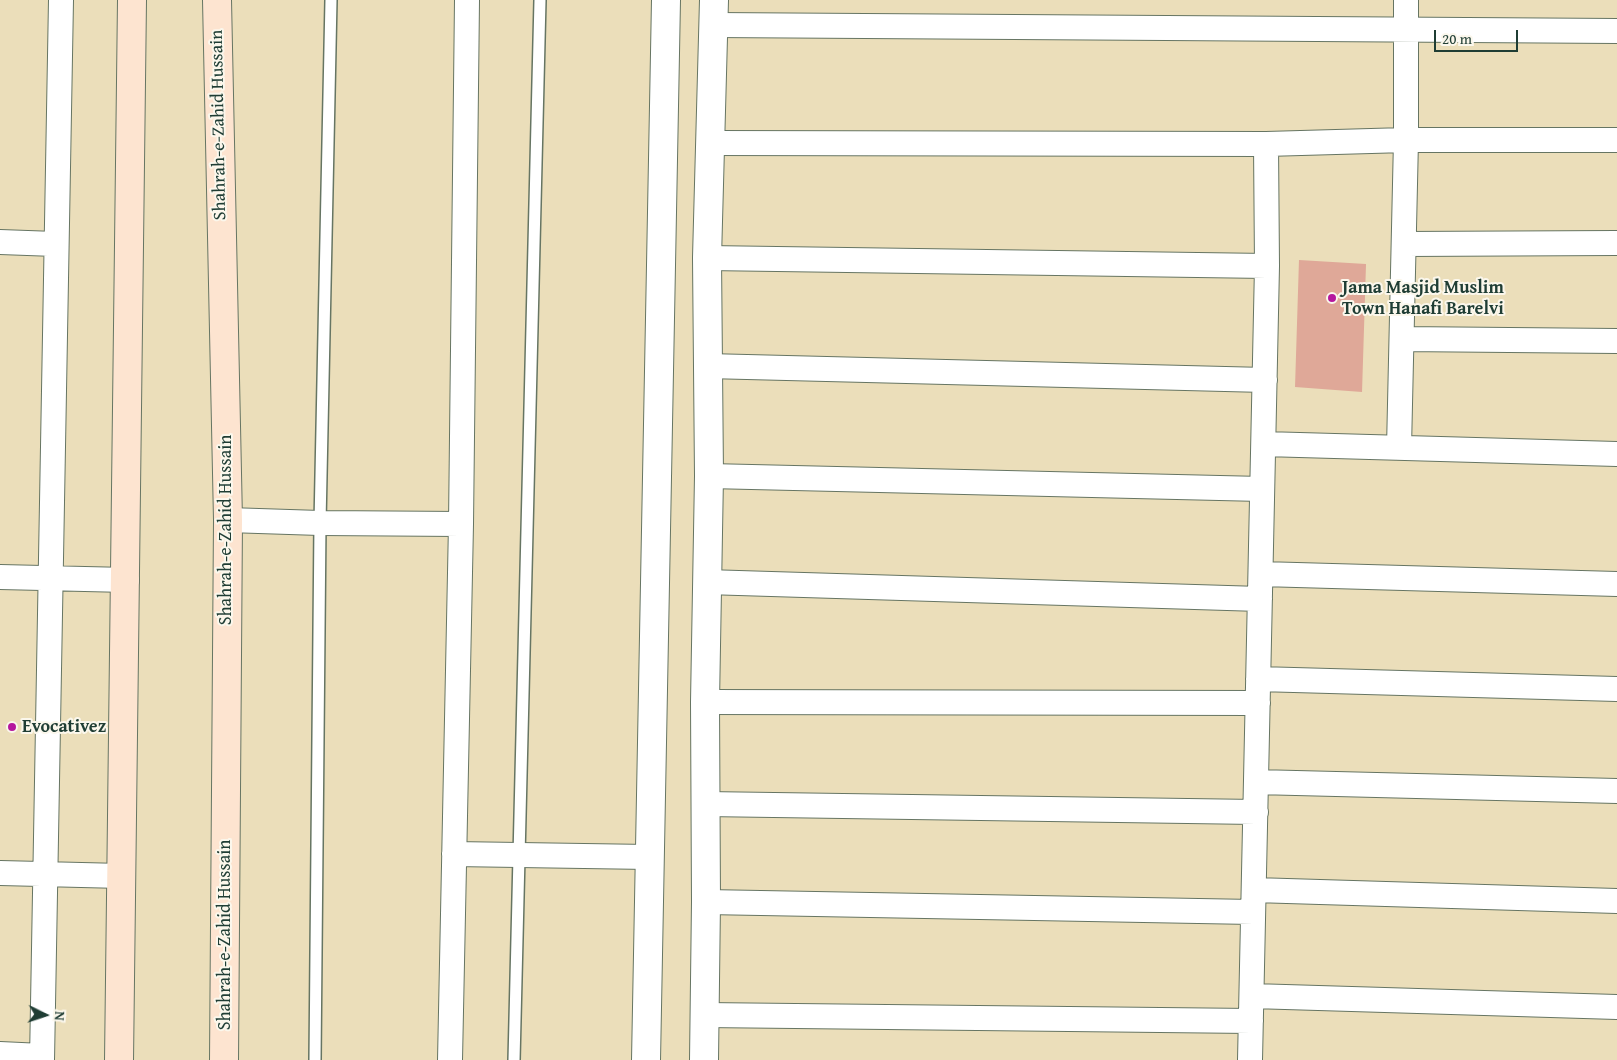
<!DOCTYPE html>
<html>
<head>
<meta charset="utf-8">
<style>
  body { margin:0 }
  #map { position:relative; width:1617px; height:1060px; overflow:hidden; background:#ebdeba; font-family:"Gentium Book Plus",serif }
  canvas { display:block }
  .north { position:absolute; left:20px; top:990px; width:50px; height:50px; -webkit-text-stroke:4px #fbf7ec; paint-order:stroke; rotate:94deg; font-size:14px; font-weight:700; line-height:20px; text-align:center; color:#1f3d34 }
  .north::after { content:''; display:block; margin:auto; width:18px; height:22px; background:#1f3d34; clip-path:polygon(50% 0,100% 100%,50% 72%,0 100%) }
  .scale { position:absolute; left:1434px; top:30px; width:84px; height:22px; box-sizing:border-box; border:2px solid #1f3d34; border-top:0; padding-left:6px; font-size:15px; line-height:18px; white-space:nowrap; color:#1f3d34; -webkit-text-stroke:4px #fbf7ec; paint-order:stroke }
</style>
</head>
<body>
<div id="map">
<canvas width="1617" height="1060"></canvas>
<div class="north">N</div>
<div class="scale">20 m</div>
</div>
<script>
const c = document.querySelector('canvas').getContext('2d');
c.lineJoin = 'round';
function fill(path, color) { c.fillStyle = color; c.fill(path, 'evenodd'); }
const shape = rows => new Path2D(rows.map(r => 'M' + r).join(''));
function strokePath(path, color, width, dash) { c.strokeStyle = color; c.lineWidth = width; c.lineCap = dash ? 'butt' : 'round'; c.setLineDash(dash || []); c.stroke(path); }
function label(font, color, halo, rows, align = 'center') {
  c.font = font + ' "Gentium Book Plus",serif'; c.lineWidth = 4; c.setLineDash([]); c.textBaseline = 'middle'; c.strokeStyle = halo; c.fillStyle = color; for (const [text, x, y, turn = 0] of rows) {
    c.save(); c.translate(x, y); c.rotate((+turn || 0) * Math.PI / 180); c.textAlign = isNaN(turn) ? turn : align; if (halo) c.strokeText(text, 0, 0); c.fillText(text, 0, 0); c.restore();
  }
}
fill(shape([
  [1299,260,1366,264,1362,392,1295,387]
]), '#dfa898');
const service = shape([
  [315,1060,320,523,331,0],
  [514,1060,540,0]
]);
const minor = shape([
  [714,25,1617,31],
  [710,143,1266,144,1406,140,1617,140],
  [0,242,55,244],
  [1404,244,1617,243],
  [707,258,1267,266],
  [1402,339,1617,341],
  [707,366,1265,380],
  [1264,444,1617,454],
  [1399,448,1406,140,1406,0],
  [709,476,1262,489],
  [228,520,320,523,461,524,450,1060],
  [461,524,467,0],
  [1261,574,1617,584],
  [0,577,127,580],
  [706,582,1260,599],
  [1258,679,1617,689],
  [705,702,1258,703],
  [1256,782,1617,791],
  [705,804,1256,812],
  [454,854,649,857],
  [0,873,122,876],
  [1254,890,1617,901],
  [706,902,1253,912],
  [1252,996,1617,1007],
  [704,1015,1251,1021],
  [0,1054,42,1056],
  [42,1060,61,0],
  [1250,1060,1267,266,1266,144]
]);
const tertiary = shape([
  [646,1060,666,0],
  [704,1060,706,902,705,702,709,476,707,258,714,0]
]);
const secondary = shape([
  [217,0,228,520,224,1060],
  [119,1060,132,0]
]);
strokePath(service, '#667563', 14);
strokePath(minor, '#667563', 26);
strokePath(tertiary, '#667563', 30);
strokePath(secondary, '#667563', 30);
strokePath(service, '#fff', 11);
strokePath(minor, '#fff', 24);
strokePath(tertiary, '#fff', 28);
strokePath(secondary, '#fde4d0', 28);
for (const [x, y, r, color] of [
  [1332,298,5,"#b5179e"],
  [12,727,5,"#b5179e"]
]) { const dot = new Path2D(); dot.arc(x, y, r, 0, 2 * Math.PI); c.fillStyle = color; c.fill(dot); strokePath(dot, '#fbf7ec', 2); }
label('18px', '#1f3d34', '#fbf7ec', [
  ["Shahrah-e-Zahid Hussain",219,125,-91],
  ["Shahrah-e-Zahid Hussain",226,530,-90],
  ["Shahrah-e-Zahid Hussain",225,935,-90]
]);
label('bold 18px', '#1f3d34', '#fbf7ec', [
  ["Jama Masjid Muslim",1342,288],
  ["Town Hanafi Barelvi",1342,309],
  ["Evocativez",22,727]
], 'left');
</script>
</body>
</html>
